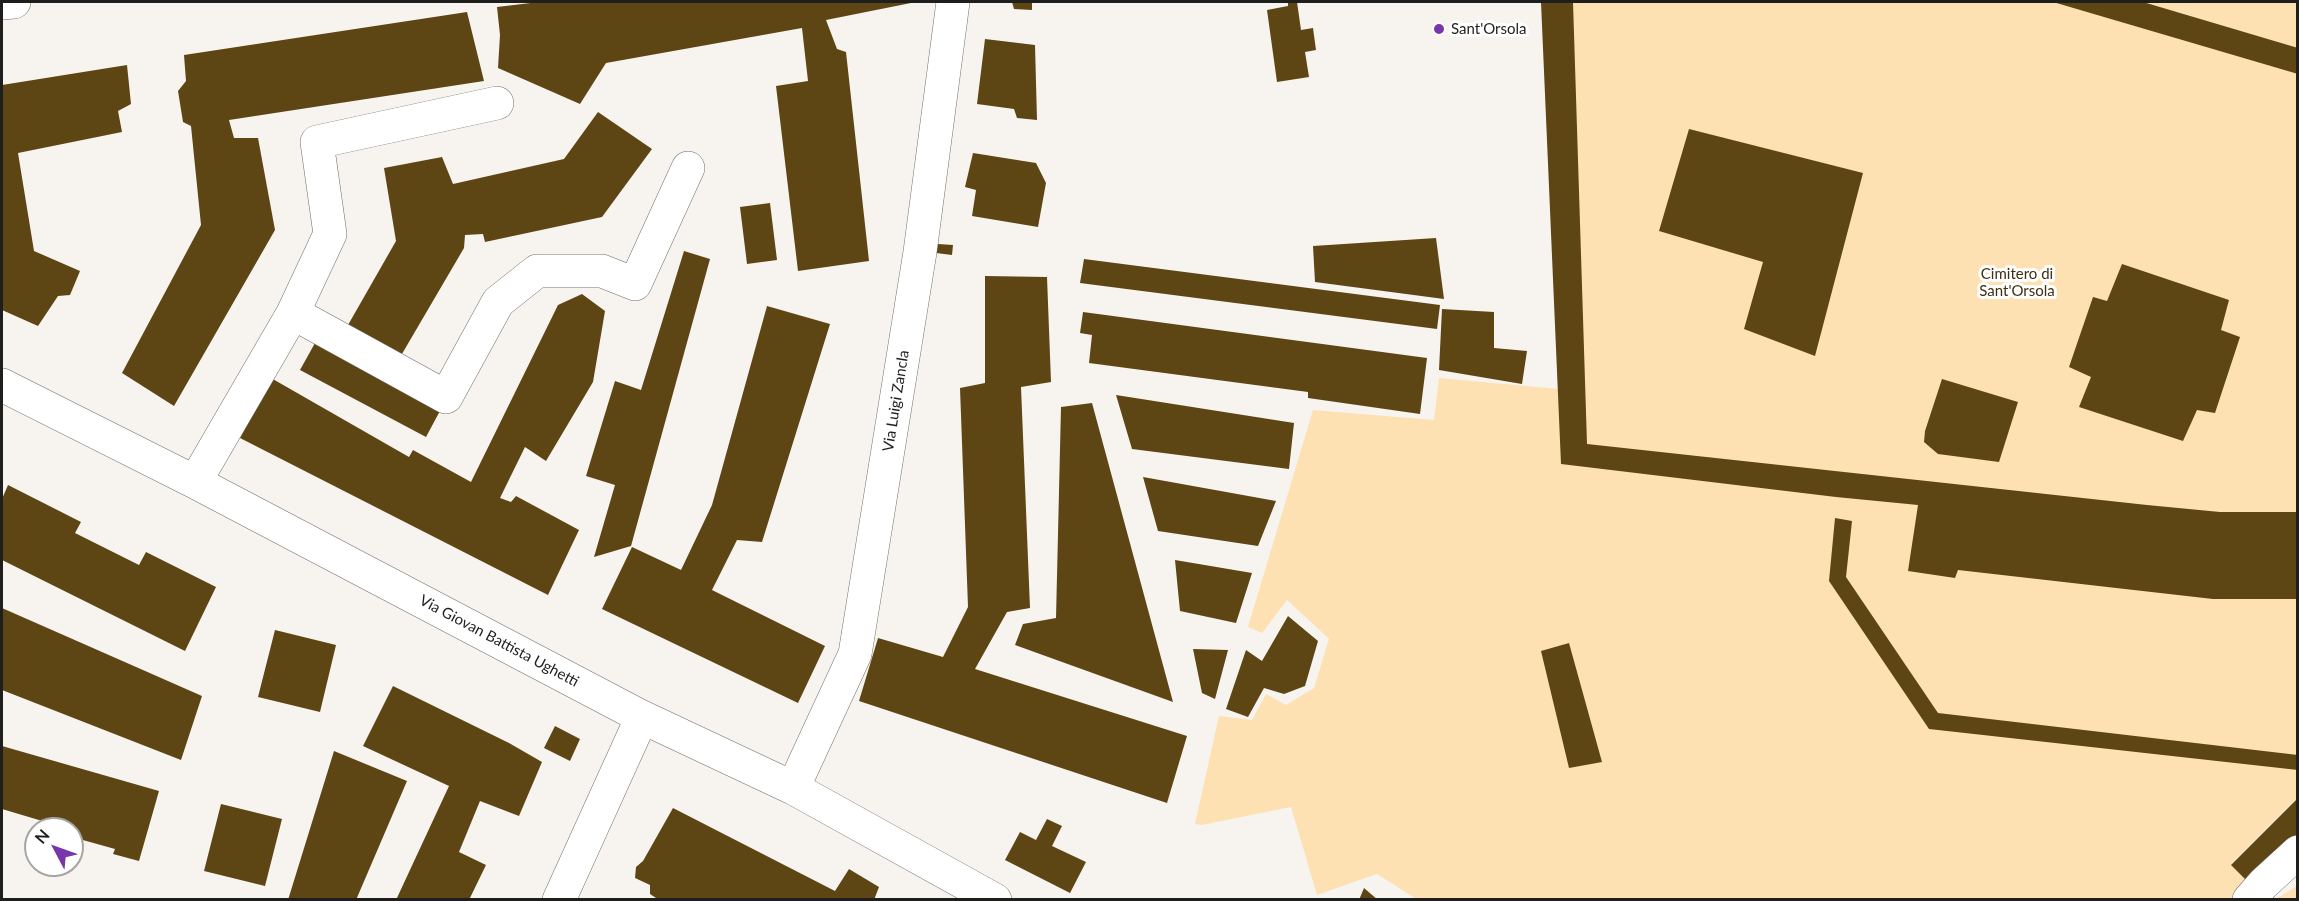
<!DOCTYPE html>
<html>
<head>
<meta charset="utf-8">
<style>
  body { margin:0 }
  #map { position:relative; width:2299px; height:901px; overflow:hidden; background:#f7f4f0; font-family:Lato,sans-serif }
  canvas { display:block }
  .frame { position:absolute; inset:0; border:3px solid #1e1e1c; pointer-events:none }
  .north { position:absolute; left:24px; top:817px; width:60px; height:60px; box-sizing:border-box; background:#fff; border:2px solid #a5a5a4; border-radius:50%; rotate:311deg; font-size:16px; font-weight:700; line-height:24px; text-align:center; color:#1e1e1c }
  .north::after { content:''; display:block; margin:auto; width:21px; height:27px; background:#7836aa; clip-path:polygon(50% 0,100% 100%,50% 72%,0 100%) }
</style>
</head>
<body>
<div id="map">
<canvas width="2299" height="901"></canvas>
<div class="frame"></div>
<div class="north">N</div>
</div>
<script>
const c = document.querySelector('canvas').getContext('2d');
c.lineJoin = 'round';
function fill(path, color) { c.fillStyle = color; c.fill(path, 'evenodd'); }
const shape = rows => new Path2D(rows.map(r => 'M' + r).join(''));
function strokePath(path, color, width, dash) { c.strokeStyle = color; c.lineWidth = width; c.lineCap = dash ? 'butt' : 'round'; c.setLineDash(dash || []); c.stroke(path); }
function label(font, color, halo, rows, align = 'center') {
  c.font = font + ' Lato,sans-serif'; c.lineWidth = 6; c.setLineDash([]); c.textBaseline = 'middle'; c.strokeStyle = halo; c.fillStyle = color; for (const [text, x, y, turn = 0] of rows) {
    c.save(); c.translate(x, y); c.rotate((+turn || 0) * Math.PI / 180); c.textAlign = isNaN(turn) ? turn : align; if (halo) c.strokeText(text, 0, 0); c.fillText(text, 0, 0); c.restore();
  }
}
fill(shape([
  [1541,2,2297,2,2297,798,2231,864,2248,882,2233,899,1418,900,1377,874,1317,895,1291,807,1202,825,1195,824,1219,716,1252,720,1266,694,1286,705,1314,688,1329,639,1287,600,1262,633,1248,627,1313,410,1434,420,1439,378,1559,389],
  [2297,886,2297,899,2276,899]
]), '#fde1b3');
fill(shape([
  [539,2,916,2,826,20,837,49,846,52,869,261,798,271,776,86,808,81,802,28,606,63,580,104,498,68,500,35,497,7],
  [1012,2,1032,2,1032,10,1014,9],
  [1288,2,1297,2,1301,30,1313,28,1316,50,1305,52,1309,77,1277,82,1267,10,1288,6],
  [1541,2,1573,2,1587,444,2147,505,2220,512,2298,512,2298,599,2213,599,1958,570,1955,578,1908,571,1918,505,1836,497,1561,464],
  [2053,2,2143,2,2298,48,2298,74],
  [467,12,484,81,229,120,234,138,258,138,275,230,174,406,122,373,201,225,191,126,183,122,178,91,186,81,184,55],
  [985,39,1035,45,1037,120,1017,118,1014,109,977,104],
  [127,65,131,104,118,111,122,132,18,153,34,251,80,271,70,295,58,296,38,326,2,310,2,85],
  [598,112,652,149,602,217,485,242,483,234,465,235,464,248,399,359,344,332,396,241,384,168,442,157,453,184,564,159],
  [1689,129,1863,173,1815,356,1744,329,1763,262,1659,231],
  [973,153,1036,163,1046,183,1038,227,972,216,976,190,965,187],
  [770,203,777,260,747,264,740,207],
  [1436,238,1444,299,1315,282,1313,246],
  [938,244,953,245,952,255,936,253],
  [684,251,710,259,631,546,594,557,615,485,586,476,615,381,641,390],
  [1084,259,1440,305,1437,329,1080,283],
  [2122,264,2229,300,2221,330,2240,337,2215,413,2197,410,2183,441,2079,407,2091,377,2069,367,2093,297,2107,301],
  [985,276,1047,277,1051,382,1021,387,1030,608,1007,612,975,669,1187,736,1167,803,859,701,878,638,943,657,968,607,960,388,985,383],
  [582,294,605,311,593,382,546,461,525,447,500,498,511,502,516,496,579,530,548,595,240,438,271,378,409,457,413,450,471,482,558,305],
  [767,306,830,324,762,542,737,540,712,590,825,646,798,703,602,609,632,547,681,570,712,505],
  [1442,309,1494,312,1494,348,1527,351,1522,384,1439,370],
  [1083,312,1427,358,1420,414,1308,398,1308,392,1089,363,1092,335,1080,333],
  [315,343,441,409,426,437,300,370],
  [1942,379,2018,402,1999,462,1938,454,1924,442,1925,431],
  [1116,395,1294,423,1289,469,1132,449],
  [1092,403,1173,702,1015,645,1023,624,1056,618,1061,407],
  [1143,477,1276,501,1258,546,1158,531],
  [8,485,81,522,75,533,139,565,146,552,216,587,185,651,2,560,2,499],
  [1835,518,1852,521,1846,577,1938,713,2298,755,2298,770,1929,729,1829,581],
  [1175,560,1252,573,1236,623,1180,611],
  [2,608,202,696,181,760,2,690],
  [1288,616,1318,641,1305,686,1284,694,1264,688,1248,717,1226,709,1246,650,1262,661],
  [275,630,336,645,320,712,258,697],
  [1569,643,1602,762,1569,768,1541,651],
  [1193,649,1228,650,1215,699,1202,693],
  [393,686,509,743,542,762,519,816,480,801,459,852,486,865,469,900,396,900,449,786,363,746],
  [555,726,580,739,570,761,544,748],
  [2,746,159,791,139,861,113,854,115,849,72,837,72,829,58,829,59,826,2,809],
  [334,751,407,781,356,900,288,900],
  [2298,798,2298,834,2248,882,2231,865],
  [221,804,282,819,265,886,204,871],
  [673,808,835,891,849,869,879,887,874,900,659,900,650,894,650,885,635,878,636,867,643,861],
  [1047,819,1062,826,1052,846,1086,862,1070,893,1005,860,1020,832,1036,840],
  [1364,888,1378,900,1359,900]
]), '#5e4514');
const minor = shape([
  [2,3,14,2],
  [293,313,446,397,498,302,537,271,602,271,635,284,688,168],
  [2,385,195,482,642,717,793,788,995,900],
  [195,482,293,313,330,234,317,142,497,103],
  [793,788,855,654,920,252,953,2],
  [559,900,642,717],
  [2249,900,2263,884,2298,852]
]);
strokePath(minor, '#716f6b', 34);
strokePath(minor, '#fff', 33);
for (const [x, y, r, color] of [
  [1439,29,6,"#7836aa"]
]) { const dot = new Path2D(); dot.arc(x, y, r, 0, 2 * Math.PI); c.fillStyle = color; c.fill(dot); strokePath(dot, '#fff', 2); }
label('15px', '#1e1e1c', '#fff', [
  ["Sant'Orsola",1451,29]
], 'left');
label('15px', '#3e2f12', '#fff', [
  ["Cimitero di",2017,274],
  ["Sant'Orsola",2017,291]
]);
label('15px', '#1e1e1c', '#fff', [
  ["Via Luigi Zancla",896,401,-81],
  ["Via Giovan Battista Ughetti",499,641,28]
]);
</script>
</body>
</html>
